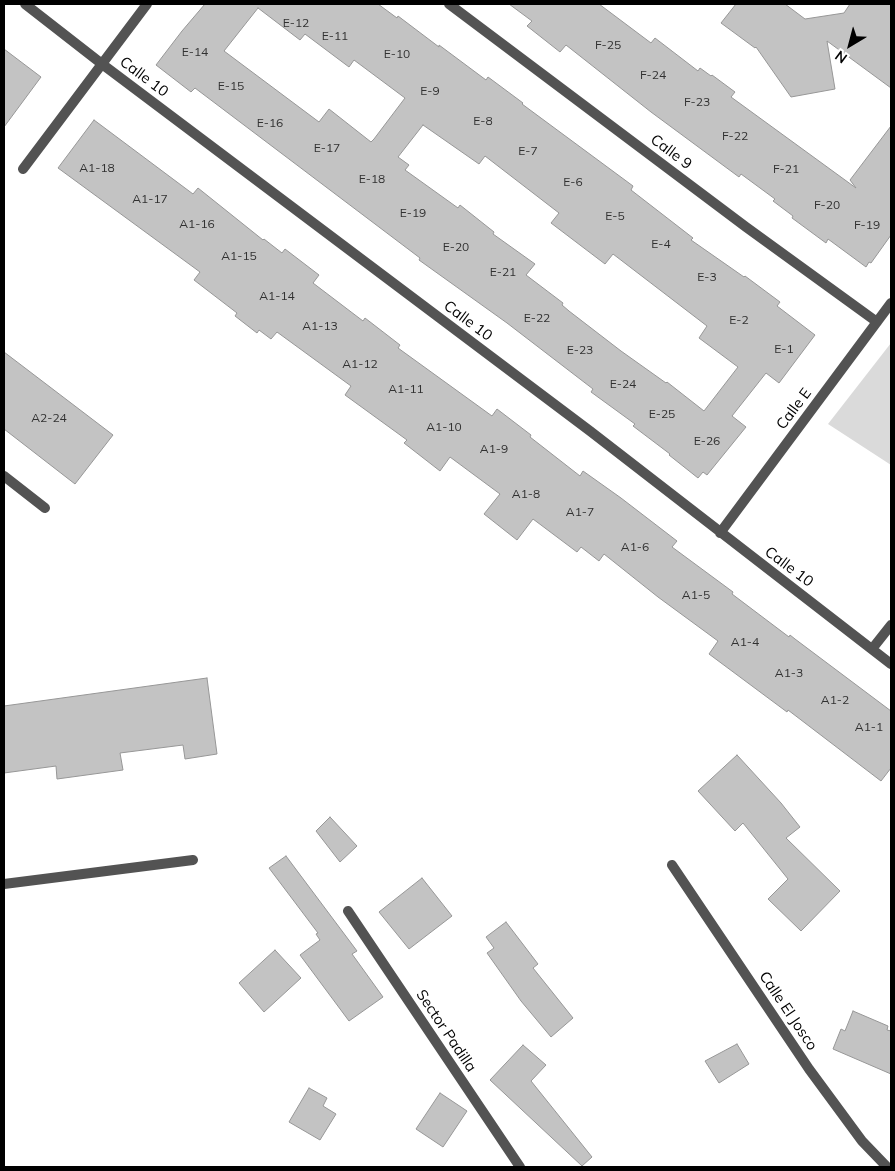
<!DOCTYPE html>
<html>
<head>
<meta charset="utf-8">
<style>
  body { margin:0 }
  #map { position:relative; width:895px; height:1171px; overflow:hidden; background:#fff; font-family:Mulish,sans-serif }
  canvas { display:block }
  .frame { position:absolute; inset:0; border:5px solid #000; pointer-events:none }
  .north { position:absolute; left:825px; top:20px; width:50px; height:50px; -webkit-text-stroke:4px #fff; paint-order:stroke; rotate:217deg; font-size:14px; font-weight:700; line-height:20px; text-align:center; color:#000 }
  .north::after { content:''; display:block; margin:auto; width:18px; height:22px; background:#000; clip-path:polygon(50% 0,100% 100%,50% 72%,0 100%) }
</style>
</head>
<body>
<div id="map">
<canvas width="895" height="1171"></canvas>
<div class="frame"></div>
<div class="north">N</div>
</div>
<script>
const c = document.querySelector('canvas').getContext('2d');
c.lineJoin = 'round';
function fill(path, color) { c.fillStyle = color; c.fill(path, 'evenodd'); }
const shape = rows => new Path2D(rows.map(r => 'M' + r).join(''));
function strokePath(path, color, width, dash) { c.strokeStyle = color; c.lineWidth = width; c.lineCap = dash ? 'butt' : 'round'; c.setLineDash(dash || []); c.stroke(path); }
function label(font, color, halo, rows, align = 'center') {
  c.font = font + ' Mulish,sans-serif'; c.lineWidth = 5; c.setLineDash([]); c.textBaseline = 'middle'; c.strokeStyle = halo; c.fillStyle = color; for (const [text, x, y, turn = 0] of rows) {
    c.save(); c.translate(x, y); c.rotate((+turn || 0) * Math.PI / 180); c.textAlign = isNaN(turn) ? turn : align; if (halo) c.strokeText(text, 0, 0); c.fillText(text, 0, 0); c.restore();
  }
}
fill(shape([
  [891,343,891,465,828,424]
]), '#dadada');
const building = shape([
  [205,4,378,4,397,18,398,16,439,47,439,45,486,80,488,77,523,103,522,104,633,186,631,190,693,238,691,240,744,277,745,276,780,302,777,306,815,335,779,383,766,373,732,416,746,427,707,475,703,472,698,478,669,455,670,454,633,426,635,424,591,392,593,389,507,323,419,260,420,258,195,88,191,92,156,65,182,31,205,4],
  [258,8,300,40,305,34,349,67,354,60,405,98,374,139,371,142,329,109,319,122,224,51,258,8],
  [423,125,479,164,485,156,559,213,551,223,605,264,613,254,707,326,699,338,738,367,704,411,667,382,666,383,621,351,569,311,562,305,563,303,526,275,535,264,493,234,494,232,460,205,458,208,405,170,409,165,398,157,423,125],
  [509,4,599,4,651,43,655,38,698,71,700,68,711,76,712,75,735,92,731,97,856,188,850,180,891,126,891,235,871,263,869,262,866,267,828,239,826,243,792,218,793,216,773,201,775,199,741,174,739,177,651,112,566,45,560,52,527,26,532,21,509,4],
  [736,4,785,4,805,19,844,13,850,4,891,4,891,88,827,41,835,89,791,97,756,47,755,48,721,23,736,4],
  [4,49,41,77,4,127,4,49],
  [94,120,193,194,198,188,263,240,264,239,282,253,285,249,319,275,313,283,363,321,365,318,400,345,398,348,492,416,497,409,531,435,530,437,580,476,583,471,621,498,677,541,672,547,733,592,732,594,789,637,790,635,795,639,891,711,891,768,881,781,788,710,787,712,709,654,718,641,658,597,604,554,599,561,581,547,577,552,533,519,517,540,484,514,500,494,450,457,440,471,404,443,407,440,345,395,351,386,277,332,271,339,259,330,257,333,235,316,237,313,194,280,200,272,58,168,94,120],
  [4,352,113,435,75,484,4,429,4,352],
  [207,678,217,754,185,759,183,745,120,753,123,770,57,779,56,766,4,773,4,706,207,678],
  [737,755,781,803,800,827,786,838,840,891,801,931,768,899,788,879,743,823,735,831,698,791,737,755],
  [330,817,357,846,340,862,316,831,330,817],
  [286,856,357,951,352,954,383,997,349,1021,300,955,320,940,316,934,318,933,269,868,286,856],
  [422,878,452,916,409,949,379,912,422,878],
  [506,922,538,964,533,968,573,1018,551,1037,521,1001,487,953,494,948,486,937,506,922],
  [275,950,301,978,264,1012,239,983,275,950],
  [853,1011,888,1026,887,1030,891,1031,891,1074,833,1049,841,1029,845,1031,853,1011],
  [737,1044,749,1064,719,1083,705,1061,737,1044],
  [523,1045,546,1065,531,1081,592,1157,582,1166,490,1080,523,1045],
  [309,1088,327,1098,323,1106,336,1114,320,1140,289,1122,309,1088],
  [440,1093,467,1111,443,1147,416,1129,440,1093]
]);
fill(building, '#c3c3c3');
strokePath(building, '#979797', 1);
strokePath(shape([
  [25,4,102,64,590,431,891,664],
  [449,4,746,227,877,322],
  [23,169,147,4],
  [4,476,45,508],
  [720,533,891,303],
  [872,649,891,625],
  [672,865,809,1069,862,1141,887,1167],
  [4,884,193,860],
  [348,911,520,1167]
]), '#535353', 10);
label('12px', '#313131', null, [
  ["E-12",296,23],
  ["E-11",335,36],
  ["F-25",608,45],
  ["E-14",195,52],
  ["E-10",397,54],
  ["F-24",653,75],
  ["E-15",231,86],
  ["E-9",430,91],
  ["F-23",697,102],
  ["E-8",483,121],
  ["E-16",270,123],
  ["F-22",735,136],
  ["E-17",327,148],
  ["E-7",528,151],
  ["A1-18",97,168],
  ["F-21",786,169],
  ["E-18",372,179],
  ["E-6",573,182],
  ["A1-17",150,199],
  ["F-20",827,205],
  ["E-19",413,213],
  ["E-5",615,216],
  ["A1-16",197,224],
  ["F-19",867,225],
  ["E-4",661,244],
  ["E-20",456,247],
  ["A1-15",239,256],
  ["E-21",503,272],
  ["E-3",707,277],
  ["A1-14",277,296],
  ["E-22",537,318],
  ["E-2",739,320],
  ["A1-13",320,326],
  ["E-1",784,349],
  ["E-23",580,350],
  ["A1-12",360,364],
  ["E-24",623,384],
  ["A1-11",406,389],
  ["E-25",662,414],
  ["A2-24",49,418],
  ["A1-10",444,427],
  ["E-26",707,441],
  ["A1-9",494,449],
  ["A1-8",526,494],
  ["A1-7",580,512],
  ["A1-6",635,547],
  ["A1-5",696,595],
  ["A1-4",745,642],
  ["A1-3",789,673],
  ["A1-2",835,700],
  ["A1-1",869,727]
]);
label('15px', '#000', '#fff', [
  ["Calle 10",144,77,37],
  ["Calle 9",671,152,37],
  ["Calle 10",468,321,37],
  ["Calle E",794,409,-53],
  ["Calle 10",789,567,37],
  ["Calle El Josco",788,1011,56],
  ["Sector Padilla",446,1031,56]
]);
</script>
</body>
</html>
